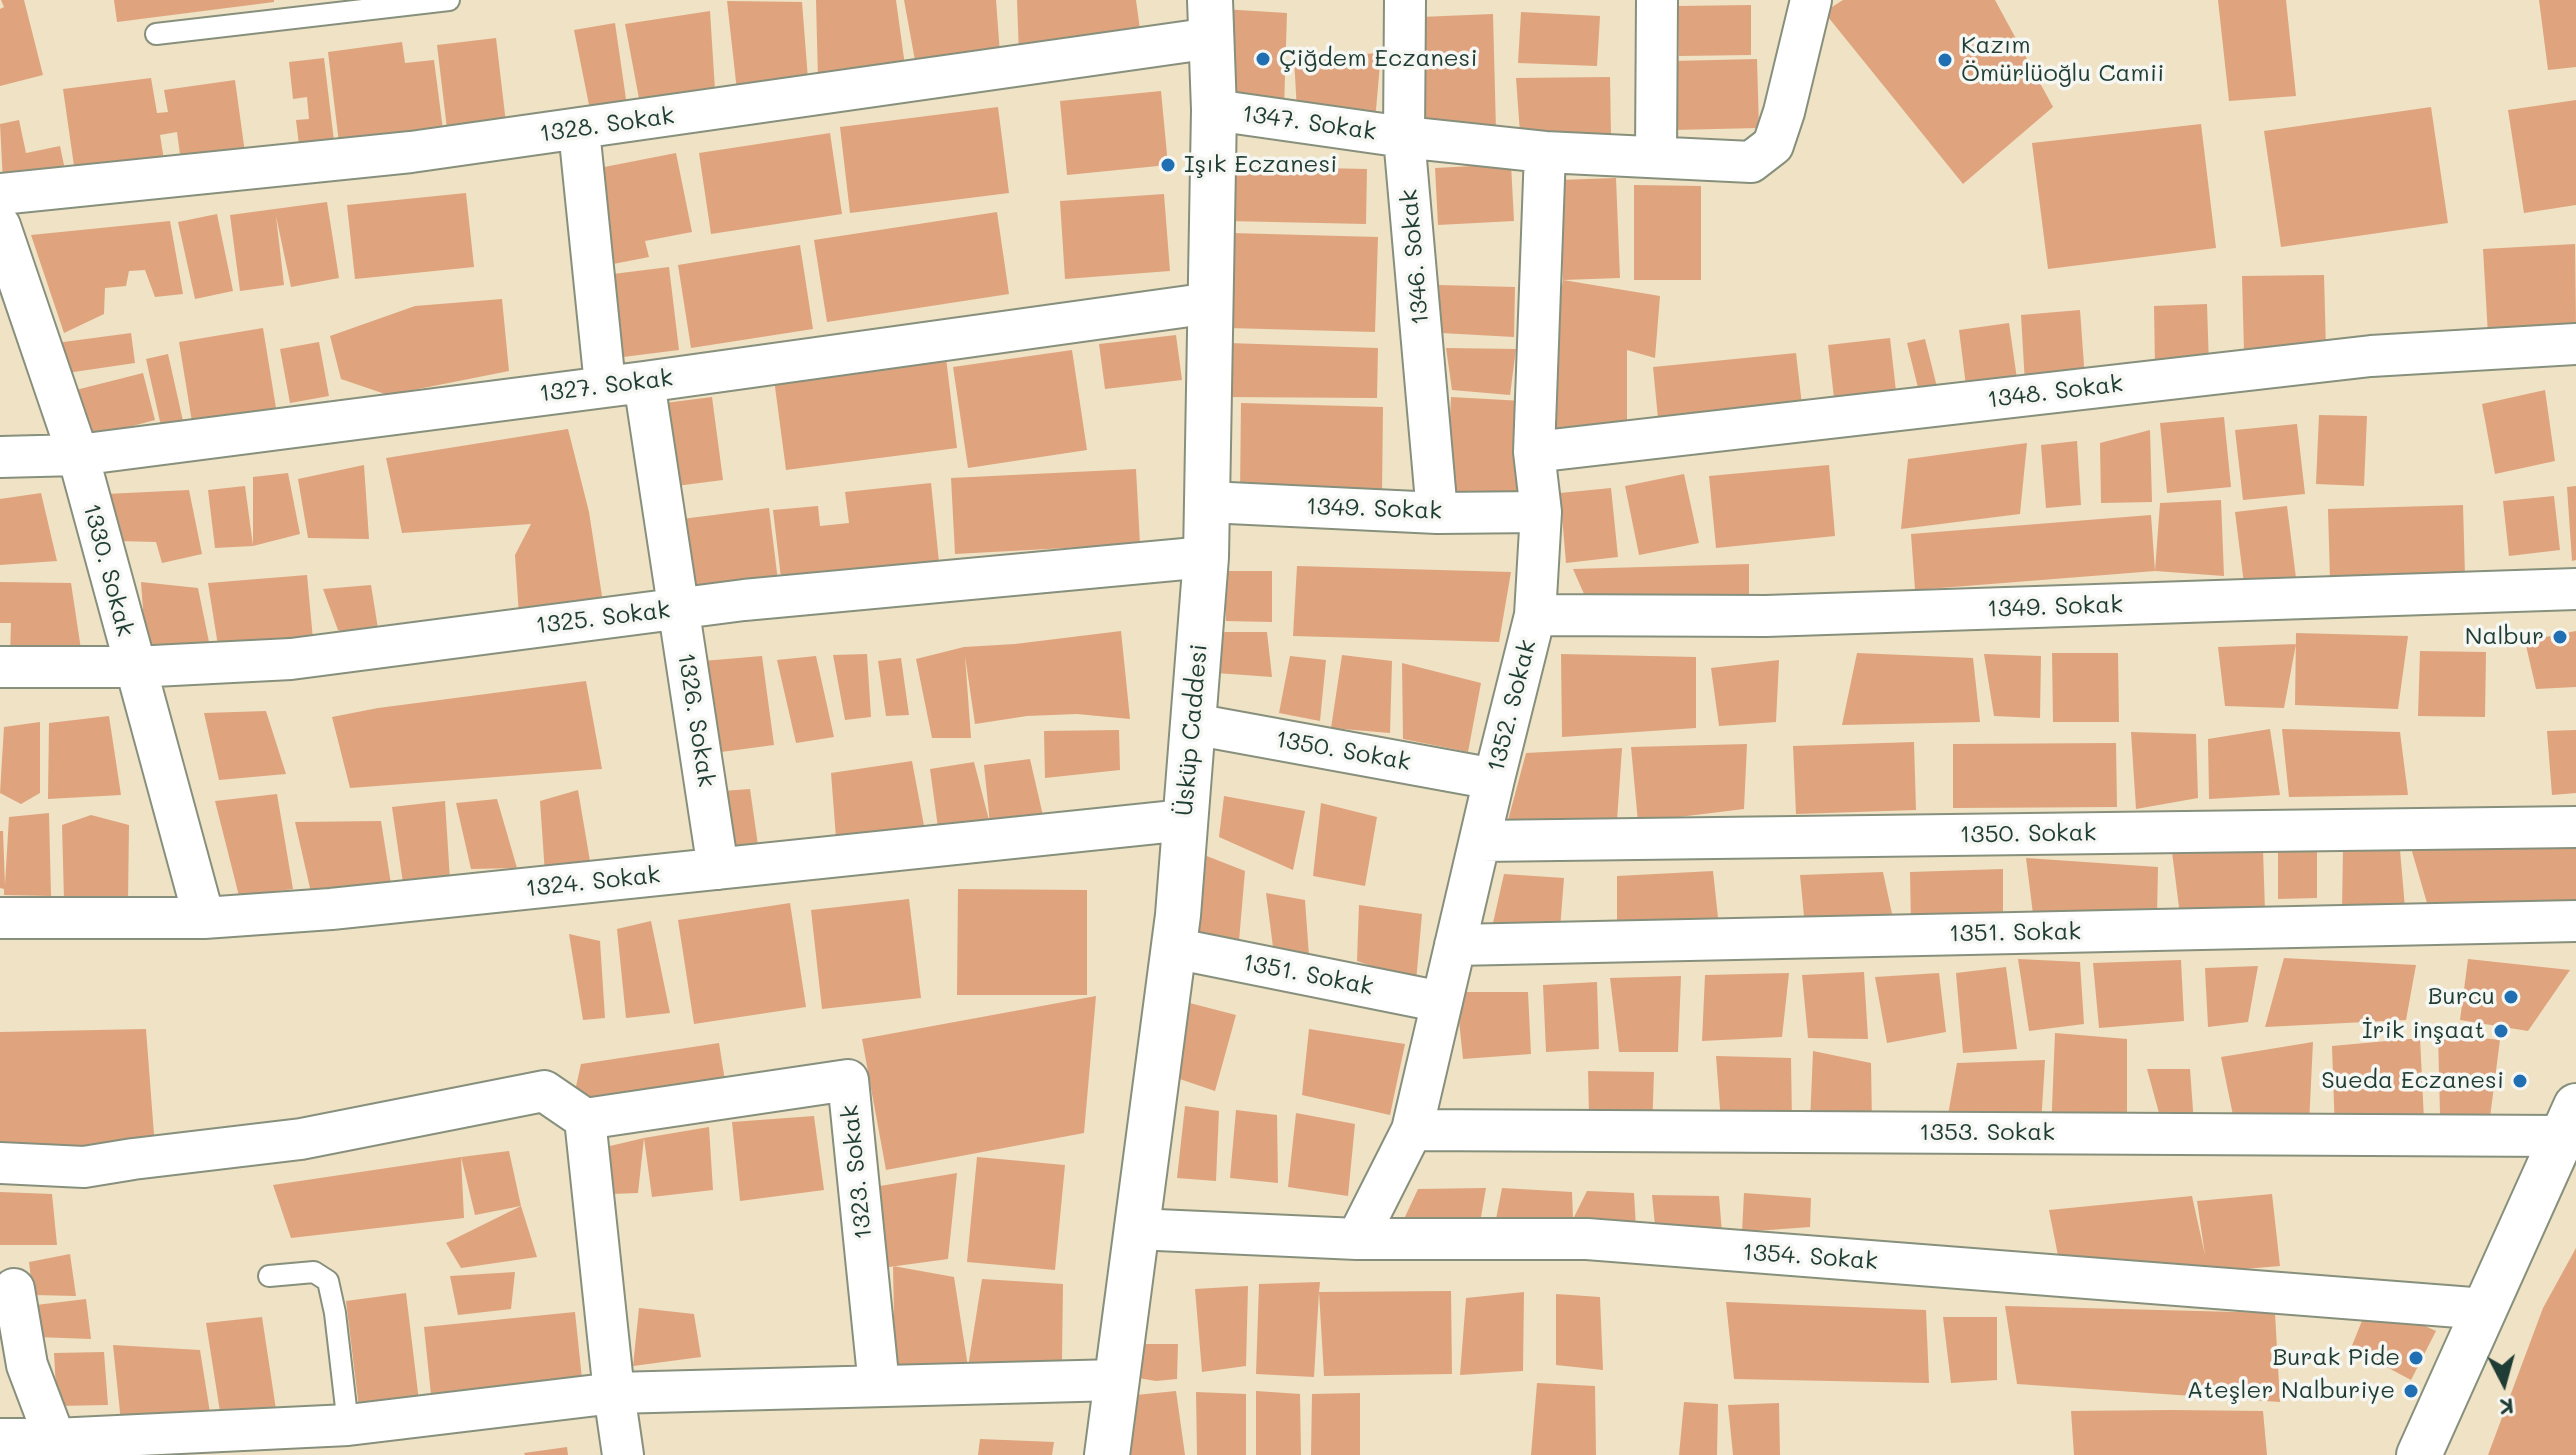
<!DOCTYPE html>
<html>
<head>
<meta charset="utf-8">
<style>
  body { margin:0 }
  #map { position:relative; width:2576px; height:1455px; overflow:hidden; background:#efe2c5; font-family:Mali,sans-serif }
  canvas { display:block }
  .north { position:absolute; left:2464px; top:1343px; width:80px; height:80px; -webkit-text-stroke:6px #f6f6f2; paint-order:stroke; rotate:174deg; font-size:22px; font-weight:700; line-height:32px; text-align:center; color:#1f3d34 }
  .north::after { content:''; display:block; margin:auto; width:28px; height:36px; background:#1f3d34; clip-path:polygon(50% 0,100% 100%,50% 72%,0 100%) }
</style>
</head>
<body>
<div id="map">
<canvas width="2576" height="1455"></canvas>
<div class="north">K</div>
</div>
<script>
const c = document.querySelector('canvas').getContext('2d');
c.lineJoin = 'round';
function fill(path, color) { c.fillStyle = color; c.fill(path, 'evenodd'); }
const shape = rows => new Path2D(rows.map(r => 'M' + r).join(''));
function strokePath(path, color, width, dash) { c.strokeStyle = color; c.lineWidth = width; c.lineCap = dash ? 'butt' : 'round'; c.setLineDash(dash || []); c.stroke(path); }
function label(font, color, halo, rows, align = 'center') {
  c.font = font + ' Mali,sans-serif'; c.lineWidth = 7; c.setLineDash([]); c.textBaseline = 'middle'; c.strokeStyle = halo; c.fillStyle = color; for (const [text, x, y, turn = 0] of rows) {
    c.save(); c.translate(x, y); c.rotate((+turn || 0) * Math.PI / 180); c.textAlign = isNaN(turn) ? turn : align; if (halo) c.strokeText(text, 0, 0); c.fillText(text, 0, 0); c.restore();
  }
}
fill(shape([
  [1,0,24,0,43,75,0,86,0,9,4,7],
  [114,0,274,0,274,2,117,22],
  [816,0,896,0,905,66,818,80],
  [904,0,996,0,1000,54,916,66],
  [1017,0,1136,0,1141,37,1019,55],
  [1843,0,1995,0,2053,107,1963,184,1824,12],
  [2218,0,2286,0,2296,96,2229,101],
  [2539,0,2576,0,2576,67,2548,70],
  [727,1,802,2,808,79,737,91],
  [1751,5,1751,55,1679,56,1678,6],
  [1222,9,1287,13,1284,109,1225,101],
  [710,11,715,90,640,104,625,24],
  [1521,12,1600,16,1597,66,1518,63],
  [1493,14,1496,131,1420,123,1420,17],
  [615,23,627,106,590,110,574,30],
  [496,38,506,123,447,129,437,45],
  [402,42,405,63,434,60,443,130,339,143,328,52],
  [1381,53,1375,121,1297,111,1294,58],
  [324,58,334,141,299,145,296,120,309,119,307,97,293,99,289,62],
  [1757,59,1759,128,1674,130,1672,61],
  [1610,77,1611,135,1520,133,1516,78],
  [151,78,157,113,168,112,164,90,235,80,245,153,181,162,177,132,160,135,164,160,75,173,63,89],
  [1161,91,1168,165,1067,175,1060,101],
  [2576,100,2576,205,2524,213,2508,110],
  [998,107,1009,193,850,213,840,127],
  [2431,107,2448,223,2281,247,2264,131],
  [19,120,26,153,60,146,65,170,3,182,0,124],
  [2201,124,2216,248,2048,269,2032,143],
  [830,133,842,214,711,234,699,153],
  [676,153,692,232,645,241,649,257,608,265,589,170],
  [1511,164,1514,221,1438,225,1435,168],
  [1229,166,1367,169,1366,224,1227,221],
  [1616,178,1620,278,1563,280,1660,296,1655,358,1627,350,1627,428,1552,428,1552,350,1563,280,1558,180],
  [1634,185,1701,186,1701,280,1634,280],
  [466,193,474,267,355,279,347,205],
  [1164,194,1170,271,1065,279,1060,201],
  [327,202,339,278,291,287,276,216,284,285,240,291,230,215],
  [997,212,1009,294,827,322,814,240],
  [217,214,233,291,195,299,178,222],
  [170,221,183,294,155,297,145,270,129,271,126,286,105,288,104,314,64,333,31,235],
  [1231,233,1378,237,1375,332,1228,328],
  [2575,244,2576,329,2488,335,2483,249],
  [800,245,813,329,691,348,678,265],
  [669,267,679,350,615,358,605,275],
  [2324,275,2326,350,2244,352,2242,276],
  [1439,285,1515,287,1514,337,1441,333],
  [502,299,509,371,388,395,341,379,330,336,415,306],
  [2207,304,2209,366,2155,368,2154,306],
  [2080,310,2085,379,2025,384,2021,315],
  [2009,323,2017,379,1966,386,1959,330],
  [263,328,276,408,192,422,179,342],
  [131,333,135,363,60,374,56,343],
  [1176,335,1182,380,1105,389,1099,344],
  [1890,338,1897,400,1835,407,1828,345],
  [1925,339,1939,395,1921,400,1907,343],
  [319,342,329,396,290,403,280,349],
  [1228,343,1378,348,1377,398,1224,397],
  [1446,348,1516,349,1510,395,1452,390],
  [1072,350,1087,450,968,468,953,367],
  [1796,353,1803,414,1659,429,1653,367],
  [168,354,183,421,161,426,146,359],
  [946,358,957,448,786,470,774,379],
  [143,373,155,420,77,441,64,393],
  [2545,390,2555,461,2495,474,2482,404],
  [712,397,723,480,676,486,665,403],
  [1451,397,1523,401,1518,497,1446,494],
  [1241,403,1383,407,1382,494,1240,491],
  [2319,415,2367,416,2364,486,2316,484],
  [2224,417,2231,487,2167,493,2160,423],
  [2297,424,2305,494,2243,500,2235,430],
  [568,429,589,512,604,609,519,615,515,555,531,524,402,533,386,458],
  [2150,430,2152,502,2101,503,2100,443],
  [2077,441,2081,505,2046,508,2041,445],
  [2027,443,2020,514,1901,529,1908,459],
  [364,465,369,539,308,538,298,479],
  [1829,465,1835,536,1716,548,1709,476],
  [1136,469,1140,544,955,554,951,478],
  [288,473,300,534,253,546,253,477],
  [1684,474,1699,543,1639,555,1625,486],
  [931,483,939,562,781,578,773,510,818,506,820,526,849,523,845,492],
  [245,486,253,546,215,548,208,490],
  [2576,486,2576,560,2572,561,2567,487],
  [1611,488,1618,557,1566,563,1560,493],
  [189,490,202,554,162,563,156,542,119,541,106,494],
  [41,493,57,561,0,565,0,499],
  [2554,496,2560,550,2509,556,2503,501],
  [2221,500,2224,576,2155,571,1915,590,1911,534,2151,515,2155,571,2160,503],
  [2463,505,2465,576,2330,580,2328,509],
  [2287,506,2296,578,2244,584,2235,512],
  [769,508,778,581,683,593,674,520],
  [1749,564,1749,599,1588,603,1573,569],
  [1297,566,1511,572,1499,642,1293,636],
  [1225,571,1272,571,1272,622,1226,621],
  [307,575,314,650,219,652,208,583],
  [0,582,71,583,82,656,10,657,11,623,0,623],
  [141,582,198,588,211,652,146,652],
  [371,585,380,641,338,630,323,589],
  [1121,631,1130,719,1077,714,1027,716,975,724,965,656,971,738,932,738,916,659,964,647,1015,644],
  [2576,631,2576,687,2536,689,2525,641],
  [1216,632,1267,632,1272,677,1216,673],
  [2296,633,2408,636,2398,709,2295,705],
  [2296,644,2284,708,2225,706,2218,647],
  [2420,651,2486,652,2485,717,2418,716],
  [1857,653,1973,658,1980,722,1842,725],
  [2052,653,2118,653,2119,722,2053,722],
  [867,654,871,717,845,720,833,655],
  [1561,654,1696,657,1696,728,1562,737],
  [1984,654,2041,656,2040,718,1994,716],
  [1342,655,1392,661,1390,733,1331,728],
  [762,656,774,745,721,752,703,661],
  [816,656,834,737,796,743,777,660],
  [1290,656,1326,660,1320,721,1279,713],
  [901,658,909,715,886,716,878,661],
  [1779,660,1776,722,1719,726,1711,668],
  [1402,663,1481,683,1468,752,1403,739],
  [586,681,602,769,350,788,332,717,378,708],
  [266,711,286,774,219,780,204,713],
  [109,716,121,795,48,799,49,723],
  [40,722,40,793,21,804,0,793,4,727],
  [2270,729,2280,795,2209,799,2208,739],
  [2282,729,2400,732,2408,795,2289,797],
  [1119,730,1120,770,1045,778,1044,731],
  [2576,730,2576,793,2552,795,2547,731],
  [2131,732,2196,734,2198,798,2136,809],
  [1914,742,1916,810,1796,814,1793,746],
  [2116,743,2117,807,1953,808,1953,744],
  [1747,744,1744,809,1638,822,1631,747],
  [1622,748,1617,821,1507,824,1526,753],
  [1030,759,1044,820,939,835,930,769,974,762,990,824,984,765],
  [912,761,925,831,836,838,831,773],
  [750,789,758,845,731,846,723,791],
  [578,790,592,873,545,874,540,801],
  [277,794,293,889,239,896,215,801],
  [1224,796,1305,811,1293,870,1219,837],
  [497,799,517,868,471,869,456,803],
  [445,801,450,880,403,883,392,807],
  [1321,803,1377,817,1365,886,1313,876],
  [49,813,51,896,4,895,4,889,0,888,0,831,3,831,5,885,9,817],
  [91,815,129,825,128,902,64,900,62,825],
  [381,821,391,884,312,897,295,822],
  [2576,847,2576,906,2429,910,2411,848],
  [2343,848,2400,850,2405,908,2342,910],
  [2263,849,2265,911,2180,915,2172,852],
  [2278,850,2317,850,2317,898,2278,899],
  [1199,853,1245,871,1239,941,1193,934],
  [2026,858,2158,867,2157,916,2034,922],
  [2003,869,2003,914,1911,925,1910,872],
  [1713,871,1719,927,1617,931,1617,876],
  [1883,872,1894,923,1806,937,1800,875],
  [1504,874,1564,878,1560,929,1491,932],
  [958,889,1087,890,1087,995,957,995],
  [1266,893,1305,900,1309,956,1273,947],
  [909,899,921,998,822,1009,811,910],
  [790,903,806,1007,694,1024,678,920],
  [1359,905,1422,914,1416,982,1357,961],
  [651,921,670,1013,626,1018,617,929],
  [569,934,600,941,605,1018,583,1020],
  [2284,958,2416,965,2406,1020,2265,1027],
  [2018,959,2080,962,2084,1024,2029,1031],
  [2468,959,2570,970,2528,1031,2460,1020],
  [2181,960,2184,1021,2099,1028,2093,963],
  [2258,966,2248,1022,2208,1027,2205,968],
  [2006,967,2017,1049,1963,1053,1956,973],
  [1864,972,1868,1039,1808,1038,1802,975],
  [1789,973,1782,1037,1702,1041,1705,975],
  [1939,973,1946,1032,1887,1043,1875,977],
  [1681,976,1678,1052,1619,1052,1610,978],
  [1597,982,1599,1049,1546,1052,1543,985],
  [1456,992,1528,992,1531,1054,1463,1059],
  [1096,996,1084,1133,886,1170,862,1039],
  [1182,1001,1236,1015,1215,1091,1171,1076],
  [146,1029,155,1148,0,1149,0,1032],
  [1309,1029,1405,1044,1390,1115,1302,1095],
  [2055,1033,2127,1039,2127,1121,2051,1133],
  [2438,1033,2500,1040,2490,1117,2440,1114],
  [2420,1038,2424,1120,2335,1134,2332,1046],
  [2313,1042,2309,1124,2234,1120,2221,1057],
  [719,1043,725,1081,571,1109,581,1064],
  [1813,1051,1871,1063,1872,1124,1810,1124],
  [1716,1056,1791,1058,1792,1124,1721,1122],
  [2045,1060,2041,1125,1947,1121,1957,1063],
  [2147,1069,2190,1069,2194,1124,2162,1124],
  [1588,1071,1654,1072,1652,1131,1589,1117],
  [1185,1106,1219,1111,1216,1181,1177,1178],
  [1236,1110,1277,1115,1278,1183,1230,1178],
  [1296,1113,1355,1124,1348,1196,1288,1187],
  [814,1116,824,1190,740,1201,732,1122],
  [709,1127,713,1190,652,1197,644,1138,638,1193,610,1194,610,1146,644,1138],
  [509,1151,521,1206,475,1215,461,1157,464,1218,291,1238,273,1185,461,1157],
  [977,1157,1065,1165,1055,1270,967,1262],
  [957,1173,948,1259,867,1270,880,1186],
  [1486,1188,1480,1223,1404,1219,1418,1189],
  [1502,1188,1572,1192,1573,1219,1587,1191,1634,1193,1636,1228,1496,1219],
  [0,1192,52,1194,57,1245,0,1245],
  [1744,1193,1811,1198,1810,1227,1742,1232],
  [2272,1194,2280,1266,2208,1272,2207,1266,2062,1276,2049,1210,2192,1196,2205,1255,2197,1201],
  [1652,1195,1719,1196,1722,1233,1655,1226],
  [521,1206,537,1257,461,1268,446,1243],
  [2576,1248,2576,1455,2488,1455,2543,1308],
  [70,1254,76,1296,33,1295,29,1262],
  [893,1266,954,1277,968,1367,982,1279,1063,1284,1062,1360,968,1367,895,1366],
  [515,1272,511,1309,458,1315,450,1276],
  [1320,1282,1319,1292,1451,1291,1452,1374,1324,1376,1319,1292,1314,1377,1256,1374,1259,1284],
  [1248,1286,1246,1366,1202,1372,1195,1289],
  [1524,1292,1523,1371,1460,1375,1466,1298],
  [406,1293,419,1401,359,1408,346,1301],
  [1556,1294,1600,1297,1603,1370,1556,1365],
  [86,1299,91,1339,36,1337,36,1305],
  [2370,1301,2436,1331,2411,1380,2351,1348],
  [1726,1302,1926,1310,1929,1383,1734,1379],
  [2005,1306,2275,1313,2280,1402,2017,1384],
  [639,1308,694,1314,701,1357,633,1366],
  [575,1312,582,1379,431,1395,424,1327],
  [262,1317,277,1416,221,1418,206,1323],
  [1943,1317,1997,1317,1997,1380,1951,1383],
  [1145,1344,1178,1344,1177,1379,1156,1381,1132,1377],
  [113,1345,200,1350,211,1419,121,1422],
  [104,1352,108,1405,57,1406,54,1353],
  [1537,1383,1595,1386,1596,1455,1531,1455],
  [1176,1391,1185,1455,1130,1455,1136,1395],
  [1256,1391,1300,1394,1301,1455,1256,1455],
  [1196,1392,1246,1394,1246,1455,1197,1455],
  [1360,1393,1360,1455,1311,1455,1312,1394],
  [1684,1402,1718,1404,1717,1455,1679,1455],
  [1779,1403,1780,1455,1733,1455,1728,1405],
  [2171,1410,2263,1411,2267,1455,2074,1455,2071,1411],
  [980,1439,1054,1442,1052,1455,978,1455],
  [567,1447,568,1455,525,1455,524,1453]
]), '#dfa47e');
const lane = shape([
  [156,34,449,0],
  [269,1276,314,1272,328,1281,335,1313,348,1425]
]);
const street = shape([
  [1405,0,1404,137,1437,513],
  [1214,110,1404,137,1545,152,1751,162,1773,145,1784,112,1811,0],
  [579,130,605,385],
  [1656,155,1657,0],
  [0,194,411,152,1212,38],
  [0,226,78,455,204,918],
  [644,382,718,869],
  [1534,452,2371,356,2576,344],
  [0,457,78,455,644,382,1211,303],
  [1208,502,1437,513,1541,512],
  [1535,615,1766,616,2576,589],
  [0,667,134,667,291,659,744,600,1206,557],
  [1193,724,1494,779],
  [1481,841,2576,827],
  [0,918,204,918,331,909,1185,820],
  [1455,945,2576,921],
  [1173,948,1442,1002],
  [585,1119,848,1080,879,1386],
  [1412,1130,2561,1136],
  [0,1163,84,1167,133,1159,301,1139,544,1091,585,1119,614,1393,623,1455],
  [1135,1229,1357,1239,1587,1239,2485,1309],
  [1357,1239,1412,1130,1494,779,1535,615,1541,512,1534,452,1545,152],
  [14,1289,27,1365,55,1439,56,1455],
  [0,1439,55,1439,348,1425,614,1393,1117,1380]
]);
const secondary = shape([
  [1107,1455,1178,915,1206,557,1214,110,1210,0],
  [2419,1455,2576,1106]
]);
strokePath(lane, '#87907c', 24);
strokePath(street, '#87907c', 44);
strokePath(secondary, '#87907c', 48);
strokePath(lane, '#fff', 20);
strokePath(street, '#fff', 40);
strokePath(secondary, '#fff', 44);
for (const [x, y, r, color] of [
  [1263,59,8,"#1f6fb2"],
  [1945,60,8,"#1f6fb2"],
  [1168,165,8,"#1f6fb2"],
  [2560,637,8,"#1f6fb2"],
  [2511,997,8,"#1f6fb2"],
  [2501,1031,8,"#1f6fb2"],
  [2520,1081,8,"#1f6fb2"],
  [2416,1358,8,"#1f6fb2"],
  [2411,1391,8,"#1f6fb2"]
]) { const dot = new Path2D(); dot.arc(x, y, r, 0, 2 * Math.PI); c.fillStyle = color; c.fill(dot); strokePath(dot, '#f6f6f2', 3); }
label('24px', '#1f3d34', '#f6f6f2', [
  ["Kazım",1961,46,"left"],
  ["Ömürlüoğlu Camii",1961,74,"left"],
  ["Çiğdem Eczanesi",1279,59,"left"],
  ["Işık Eczanesi",1184,165,"left"],
  ["Nalbur",2544,637],
  ["Burcu",2495,997],
  ["İrik inşaat",2485,1031],
  ["Sueda Eczanesi",2504,1081],
  ["Burak Pide",2400,1358],
  ["Ateşler Nalburiye",2395,1391]
], 'right');
label('24px', '#1f3d34', '#f6f6f2', [
  ["1347. Sokak",1309,123,8],
  ["1328. Sokak",607,125,-8],
  ["1346. Sokak",1415,257,-95],
  ["1327. Sokak",606,386,-7],
  ["1348. Sokak",2055,392,-7],
  ["1349. Sokak",1374,509,2],
  ["1330. Sokak",108,570,75],
  ["1349. Sokak",2055,607,-2],
  ["1325. Sokak",603,618,-7],
  ["1352. Sokak",1512,706,-76],
  ["1326. Sokak",696,720,81],
  ["Üsküp Caddesi",1192,730,-85],
  ["1350. Sokak",1343,751,10],
  ["1350. Sokak",2028,834,-1],
  ["1324. Sokak",593,882,-6],
  ["1351. Sokak",2015,933,-1],
  ["1351. Sokak",1308,975,11],
  ["1353. Sokak",1987,1133],
  ["1323. Sokak",857,1172,-96],
  ["1354. Sokak",1810,1257,4]
]);
</script>
</body>
</html>
